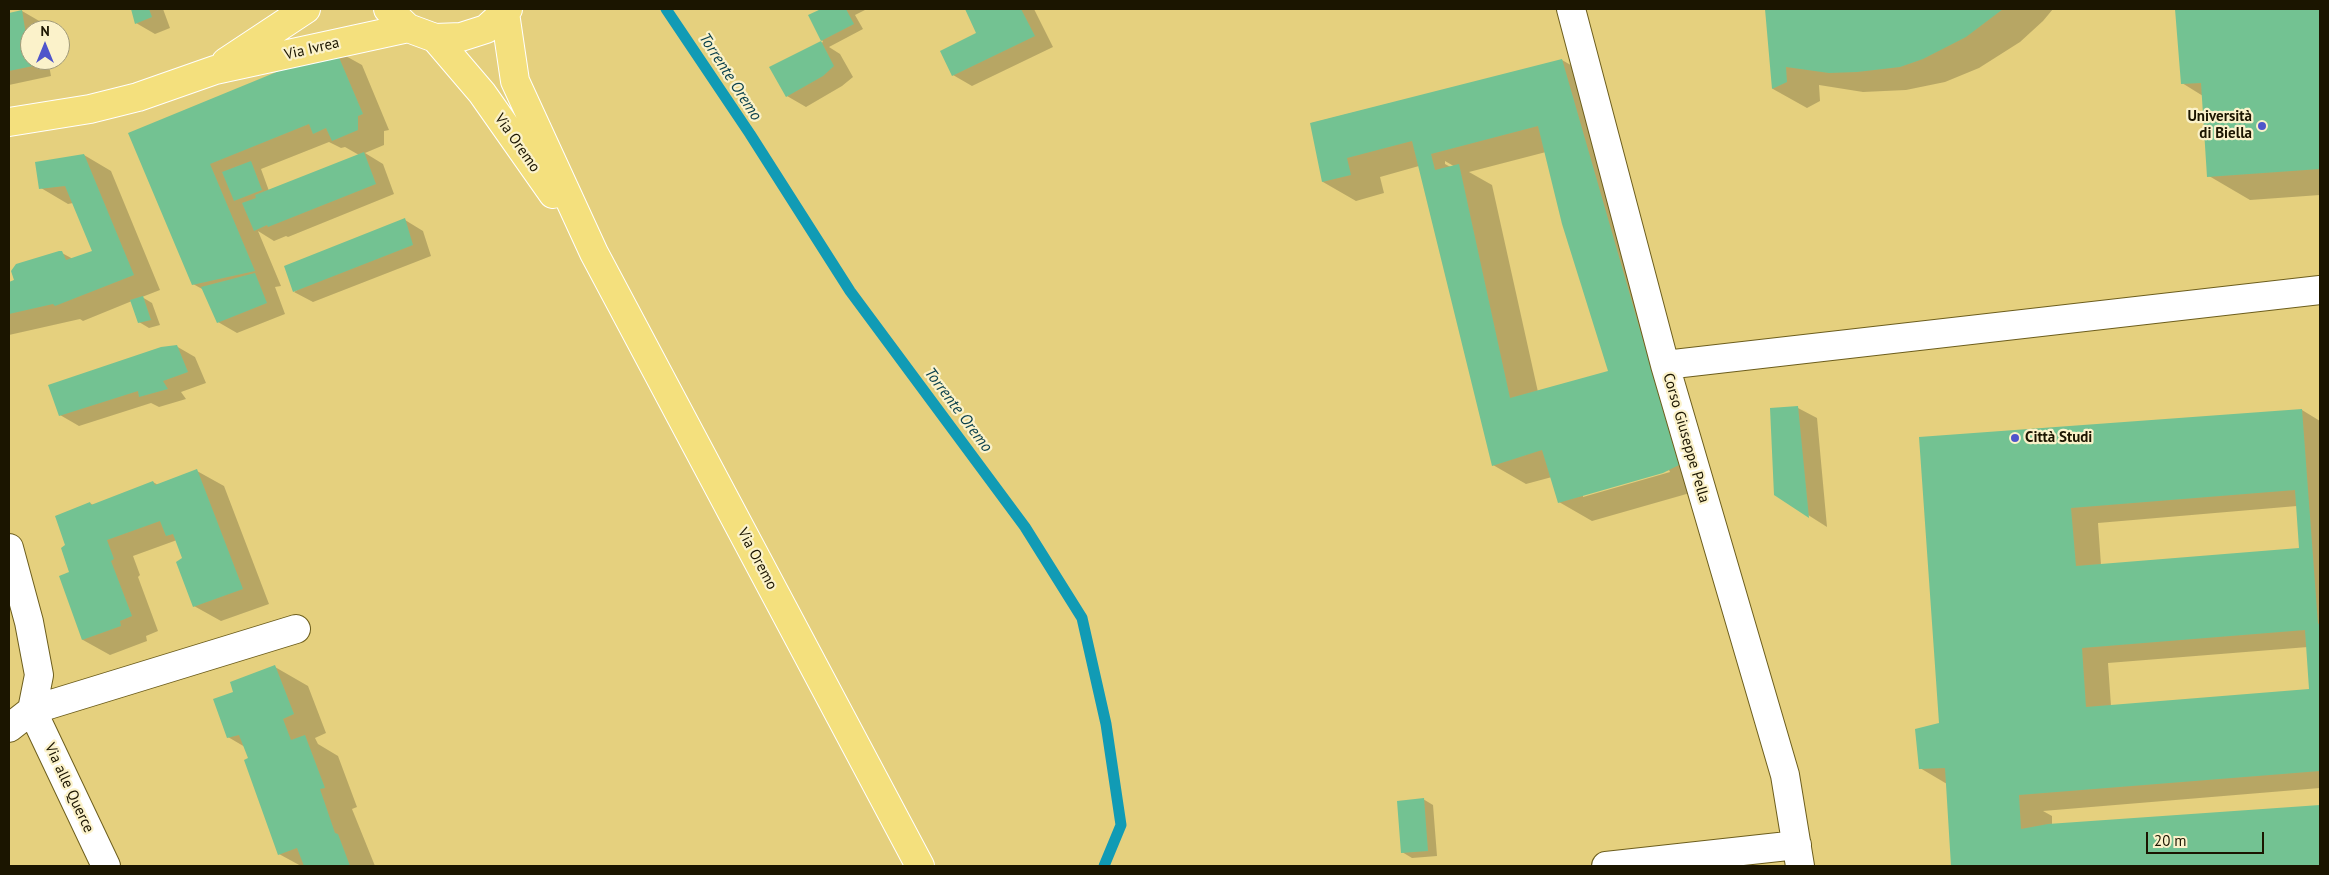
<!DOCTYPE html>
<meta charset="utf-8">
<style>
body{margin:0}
#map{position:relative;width:2329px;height:875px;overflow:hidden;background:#e5d07e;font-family:"PT Sans",sans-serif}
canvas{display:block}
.frame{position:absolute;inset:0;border:10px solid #1b1500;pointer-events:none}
.north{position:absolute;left:20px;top:20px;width:50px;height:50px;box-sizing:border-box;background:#fbf2ca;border:1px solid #a19a79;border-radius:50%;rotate:0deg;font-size:14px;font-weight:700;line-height:20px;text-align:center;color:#1b1500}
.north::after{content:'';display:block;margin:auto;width:18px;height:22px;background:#4f55cb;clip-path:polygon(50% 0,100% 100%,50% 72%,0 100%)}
.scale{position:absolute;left:2146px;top:832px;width:118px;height:22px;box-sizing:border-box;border:2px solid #1b1500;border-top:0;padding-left:6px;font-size:15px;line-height:18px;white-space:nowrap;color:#1b1500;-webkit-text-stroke:4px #fbf2ca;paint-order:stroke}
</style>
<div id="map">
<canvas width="2329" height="875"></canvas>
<div class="frame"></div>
<div class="north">N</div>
<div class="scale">20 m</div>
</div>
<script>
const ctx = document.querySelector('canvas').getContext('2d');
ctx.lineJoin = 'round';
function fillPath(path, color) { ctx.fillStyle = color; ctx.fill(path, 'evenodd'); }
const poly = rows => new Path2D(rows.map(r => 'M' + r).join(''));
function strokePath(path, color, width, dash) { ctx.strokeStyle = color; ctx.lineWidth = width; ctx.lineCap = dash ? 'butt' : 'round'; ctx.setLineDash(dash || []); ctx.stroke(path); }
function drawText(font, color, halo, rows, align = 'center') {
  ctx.font = font + ' "PT Sans",sans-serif'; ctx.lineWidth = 4.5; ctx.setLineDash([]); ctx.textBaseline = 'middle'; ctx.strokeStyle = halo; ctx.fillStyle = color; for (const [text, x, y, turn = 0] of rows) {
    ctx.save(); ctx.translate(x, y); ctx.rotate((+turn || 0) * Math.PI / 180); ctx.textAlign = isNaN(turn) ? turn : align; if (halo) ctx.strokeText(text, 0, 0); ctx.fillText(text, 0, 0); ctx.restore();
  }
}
const shadow = poly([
 [132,9,163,9,170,28,155,34,136,23],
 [820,9,867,9,855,15,863,29,829,47,840,54,853,77,842,86,806,107,787,96,771,67,823,42,810,16,822,10],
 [966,9,1034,9,1053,47,972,86,953,75,978,33],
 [1767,9,2053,9,2043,21,2020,42,1979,68,1945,82,1906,90,1863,92,1819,85,1820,101,1807,108,1773,89],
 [2176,9,2320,9,2320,195,2250,200,2209,176,2203,96,2182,83],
 [22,11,41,22,42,30,30,30,30,60,48,60,51,76,9,85,9,14],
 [335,50,362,65,389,130,384,131,384,145,365,153,383,164,394,194,288,237,286,236,274,241,258,231,281,286,275,287,285,314,237,333,218,322,204,290,193,284,130,134],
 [329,142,341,148,345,147,359,155,269,191,261,169],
 [1562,60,1595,79,1697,491,1592,521,1559,502,1552,477,1526,484,1493,465,1419,166,1380,177,1384,193,1356,201,1323,182,1312,123],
 [1546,152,1609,372,1538,392,1492,185,1469,172],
 [1445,161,1457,168,1456,170,1445,164],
 [1669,470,1670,472,1583,497,1583,494],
 [84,155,111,171,160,290,142,297,152,303,160,325,149,328,139,322,132,301,83,321,80,319,9,335,9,283,62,253,73,259,94,252,73,203,68,204,41,188],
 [405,220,423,231,431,256,313,302,294,292],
 [176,346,195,357,206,383,181,392,186,399,159,407,151,403,79,426,60,415],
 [1798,408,1817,418,1827,527,1775,494],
 [2302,410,2320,421,2320,788,2043,811,2052,816,2052,825,2320,806,2320,866,1953,866,1947,784,1920,768,1940,724,1921,439],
 [2297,506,2301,549,2101,565,2098,523],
 [2308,647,2311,690,2111,706,2108,663],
 [197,471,224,486,269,604,221,621,194,606,184,559,177,540,133,556,140,575,138,577,158,631,146,636,147,641,110,655,83,640,66,546,90,503,93,505,153,482,158,485],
 [275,667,308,686,326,733,315,738,318,744,338,756,357,807,352,809,375,866,301,866,279,854,245,747,228,737,235,693],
 [1423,799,1433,805,1437,856,1412,858,1402,852]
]);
const stream = poly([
 [666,9,750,134,850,291,1025,527,1082,618,1106,724,1121,825,1104,866]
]);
const building = poly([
 [131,9,149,9,152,17,135,24],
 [821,9,846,9,854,24,821,41,808,15],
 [965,9,1021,9,1035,36,952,76,940,51,976,33],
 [1765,9,2003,9,1966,37,1923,59,1900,67,1857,72,1829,73,1786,67,1787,82,1772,89],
 [2175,9,2320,9,2320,169,2207,177,2201,83,2181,84],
 [22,10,30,60,32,60,33,66,9,71,9,13],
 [821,41,834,66,823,76,786,97,769,67],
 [335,48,363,114,358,116,358,130,332,141,326,128,313,134,309,124,210,164,255,271,192,285,128,133],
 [1562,59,1679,465,1663,473,1558,503,1542,450,1492,466,1412,141,1347,158,1351,175,1322,182,1310,123],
 [1538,126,1562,224,1608,371,1510,398,1459,164,1435,170,1431,154],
 [364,152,376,184,268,227,267,225,254,231,242,203,256,198,255,195],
 [84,154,134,275,55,306,53,304,9,314,9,282,14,280,11,271,16,264,59,251,62,251,66,260,92,251,65,186,39,189,35,162],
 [251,161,262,190,234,201,222,172],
 [405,218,413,245,293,292,284,266],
 [255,273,267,303,217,323,201,287],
 [143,296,151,320,138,323,130,300],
 [177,345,188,372,163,381,168,389,139,397,138,391,59,416,48,385,161,347],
 [1798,406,1809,518,1774,495,1770,408],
 [2302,409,2318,624,2320,623,2320,634,2319,634,2320,771,2019,795,2021,829,2048,824,2320,805,2320,866,1951,866,1945,768,1919,769,1915,729,1939,723,1919,437],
 [2295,490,2299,548,2076,566,2071,508],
 [2305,630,2309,689,2086,707,2082,648],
 [197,469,243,589,193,607,176,562,182,558,173,534,166,536,160,521,107,540,114,559,111,561,132,616,120,621,121,626,82,640,59,576,69,572,61,548,65,545,55,516,90,502,91,505,153,481,155,485],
 [275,665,294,714,283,719,291,740,305,735,325,788,320,789,335,833,338,834,350,866,304,866,297,848,278,855,244,760,248,758,239,735,227,738,213,699,233,692,230,682],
 [1424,798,1428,851,1401,853,1397,801]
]);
const minor = poly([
 [1571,9,1665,365,1785,775,1800,866],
 [1665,365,2320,290],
 [9,548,29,622,39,675,32,710,9,728],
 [106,866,32,710,296,629],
 [1606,866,1797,845]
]);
const major = poly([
 [388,9,408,28,435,38,461,37,486,29,508,9],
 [505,13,515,81,594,253,920,866],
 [435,38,482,93,553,194],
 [226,62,306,9],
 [9,122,90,109,138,97,215,70,408,28]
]);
const markers = [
 [2262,126,5,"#4f55cb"],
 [2015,438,5,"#4f55cb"]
];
const streetNames = [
 ["Via Ivrea",312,49,-13],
 ["Via Oremo",517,143,55],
 ["Corso Giuseppe Pella",1686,438,74],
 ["Via Oremo",757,559,62],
 ["Via alle Querce",69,788,65]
];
const poiNames = [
 ["Università",2252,117],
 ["di Biella",2252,134],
 ["Città Studi",2025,438,"left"]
];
const waterNames = [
 ["Torrente Oremo",730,77,57],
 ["Torrente Oremo",958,410,53]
];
fillPath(shadow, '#0003');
strokePath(stream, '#119bb5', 11);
fillPath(building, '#73c292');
strokePath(minor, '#6d5e1d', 30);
strokePath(major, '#fff', 30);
strokePath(minor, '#fff', 28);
strokePath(major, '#f4e07d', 28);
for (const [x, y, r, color] of markers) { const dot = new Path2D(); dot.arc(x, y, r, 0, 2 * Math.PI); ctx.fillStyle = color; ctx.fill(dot); strokePath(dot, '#fbf2ca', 2); }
drawText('15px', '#1b1500', '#fbf2ca', streetNames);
drawText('bold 15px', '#1b1500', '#fbf2ca', poiNames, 'right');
drawText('italic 16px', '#093f4b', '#fbf2ca', waterNames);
</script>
